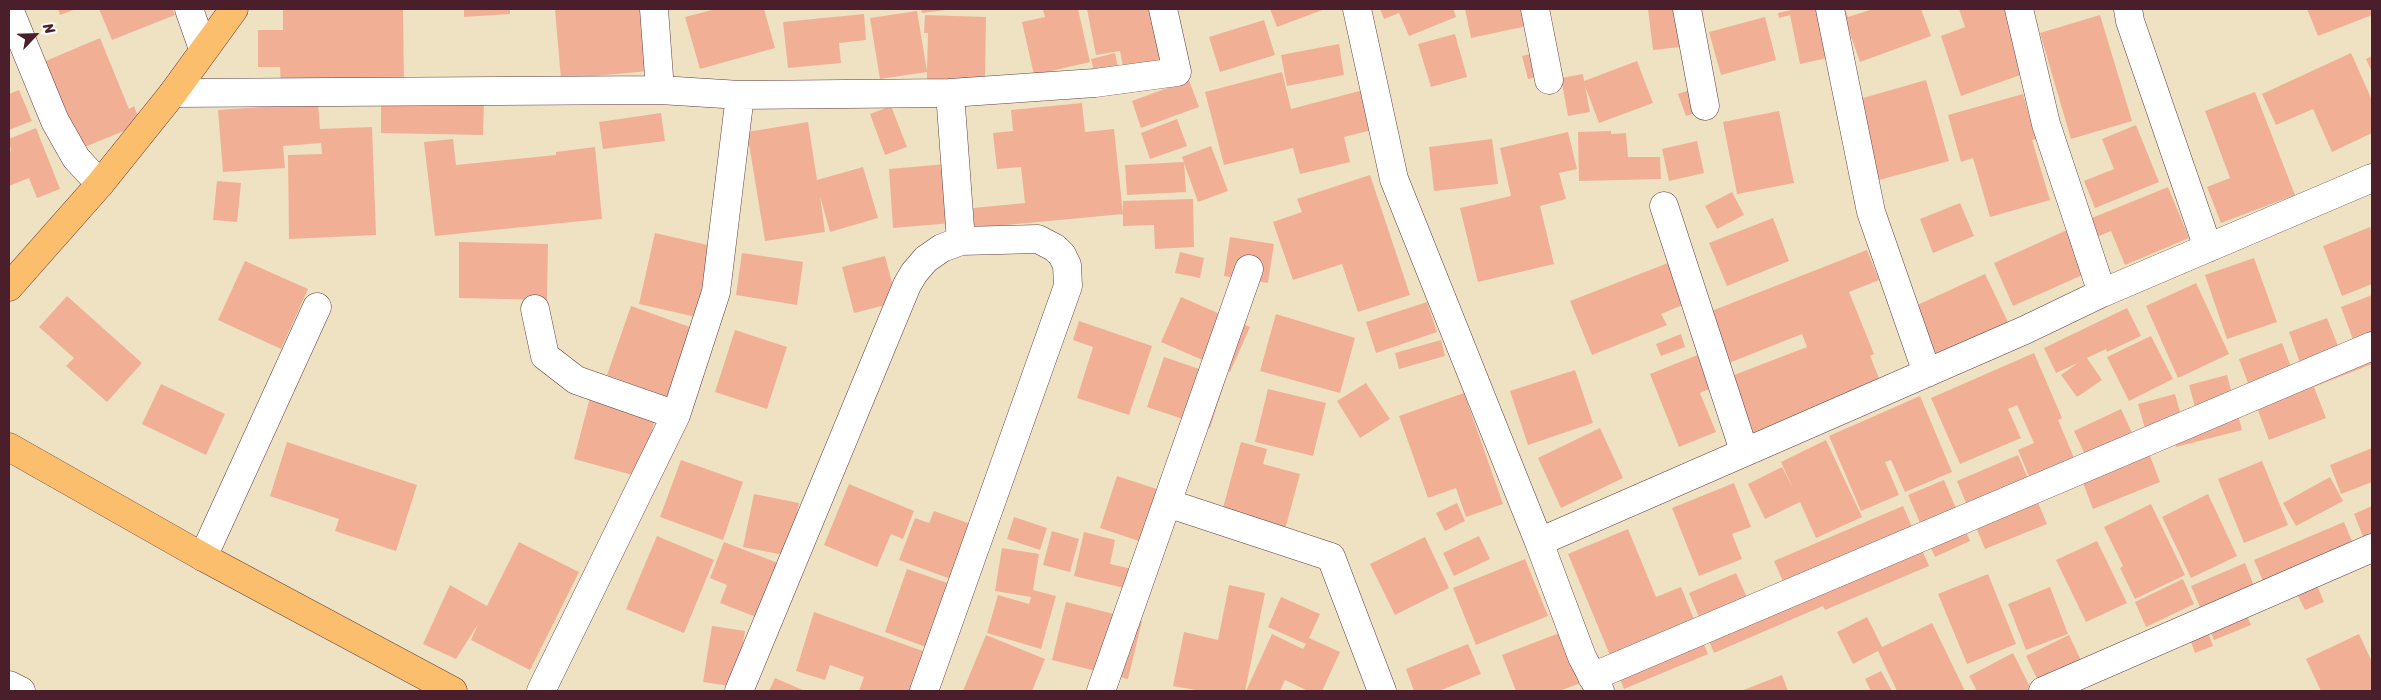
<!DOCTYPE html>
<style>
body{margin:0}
#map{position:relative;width:2381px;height:700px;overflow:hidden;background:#eee2c2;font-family:Sriracha,sans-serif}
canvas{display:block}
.frame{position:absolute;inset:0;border:10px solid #4a1f2b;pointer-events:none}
.north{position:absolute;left:10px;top:10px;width:50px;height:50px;-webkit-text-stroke:4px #fdfcf7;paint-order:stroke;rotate:66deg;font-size:14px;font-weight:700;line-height:20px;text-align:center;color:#4a1f2b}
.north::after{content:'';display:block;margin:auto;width:18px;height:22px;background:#4a1f2b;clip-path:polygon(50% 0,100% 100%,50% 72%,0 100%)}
</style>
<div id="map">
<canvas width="2381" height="700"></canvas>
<div class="frame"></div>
<div class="north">N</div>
</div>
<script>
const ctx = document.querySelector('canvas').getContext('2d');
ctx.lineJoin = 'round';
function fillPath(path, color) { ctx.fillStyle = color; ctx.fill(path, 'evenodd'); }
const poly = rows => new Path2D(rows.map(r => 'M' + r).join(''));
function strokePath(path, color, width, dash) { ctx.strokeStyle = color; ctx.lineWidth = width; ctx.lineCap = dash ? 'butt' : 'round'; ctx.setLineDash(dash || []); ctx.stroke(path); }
const building = poly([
 [58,9,76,9,60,15],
 [99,9,172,9,175,15,112,40],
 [283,9,403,9,404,87,281,87,280,67,258,67,258,30,283,30],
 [464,9,510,9,510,14,464,17],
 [641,9,649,71,561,79,555,10],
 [716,9,764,9,775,48,700,69,685,17],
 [921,9,946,9,946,10,922,13],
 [1078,9,1090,62,1034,75,1022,22,1045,17,1043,10],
 [1087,9,1159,9,1170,68,1125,76,1120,51,1096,55],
 [1270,9,1325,9,1277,27],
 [1380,9,1453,9,1456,17,1409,36,1399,13,1384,19],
 [1465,9,1524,9,1527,26,1471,38],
 [1648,9,1683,9,1688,46,1653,50],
 [1796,9,1826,9,1836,56,1800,64,1790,15,1779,18,1778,13],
 [1833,9,1845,9,1848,17,1873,9,1921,9,1931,36,1860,62,1846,22],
 [1959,9,2007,9,2029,72,1961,96,1941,36,1965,27],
 [2307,9,2372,9,2372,15,2318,36],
 [917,11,927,71,928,33,924,33,925,15,986,17,985,80,927,79,927,72,880,79,870,18],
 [864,14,866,40,839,43,841,63,788,68,783,22],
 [2100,15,2132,121,2071,139,2040,33],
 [1765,17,1776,60,1721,75,1709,32],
 [1264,20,1275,55,1220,72,1209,37],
 [1455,34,1467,77,1431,87,1418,44],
 [100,38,129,109,134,106,141,124,77,150,41,63],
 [1339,44,1344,75,1287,86,1281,55],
 [1541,51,1547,74,1528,79,1522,56],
 [1115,53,1120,76,1097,81,1091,59],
 [2351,53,2372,100,2372,133,2332,152,2313,109,2276,125,2262,94],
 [2372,56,2372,72,2366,59],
 [1637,61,1653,103,1599,123,1585,86,1590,112,1568,116,1561,78,1583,74,1584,81],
 [1282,72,1291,109,1367,89,1376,129,1344,137,1350,162,1300,174,1293,148,1224,165,1205,92],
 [1189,80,1199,107,1141,128,1132,101],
 [1926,80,1949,161,1879,180,1856,100],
 [1702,86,1710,108,1686,116,1678,94],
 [19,90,32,121,9,130,9,94],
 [2255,92,2295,195,2221,223,2207,187,2230,178,2205,111],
 [2023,94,2036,139,2032,140,2050,200,1990,217,1973,158,1961,162,1948,115],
 [381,101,484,102,483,135,381,133],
 [318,103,320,129,372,127,376,235,289,239,288,155,322,154,321,143,283,146,285,168,223,172,218,110],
 [1082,103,1085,132,1114,129,1123,214,974,228,973,208,1025,203,1021,167,997,169,993,133,1013,131,1011,110],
 [891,106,907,147,885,155,870,114],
 [1779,111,1794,183,1737,194,1723,122],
 [661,113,665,141,603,149,599,122],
 [1177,119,1187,146,1150,159,1141,133],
 [808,122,817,180,863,167,878,218,830,232,820,196,825,232,765,241,747,132],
 [2136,125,2159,182,2095,208,2084,181,2114,169,2102,139],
 [36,128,60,189,37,198,29,178,9,186,9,152,11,151,9,139],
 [1611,131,1611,134,1626,133,1628,157,1660,157,1661,179,1579,181,1578,132],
 [1568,132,1577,169,1559,173,1566,199,1540,206,1554,264,1478,282,1460,208,1511,196,1500,148],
 [453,139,456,165,556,155,556,152,595,147,602,219,435,236,424,142],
 [1492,139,1498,184,1434,191,1429,147],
 [1697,141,1704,173,1669,181,1662,149],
 [1211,146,1228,191,1198,202,1184,163,1186,192,1127,195,1125,165,1184,162,1182,157],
 [947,164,952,223,893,228,889,169],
 [1370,175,1410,295,1358,312,1342,264,1293,280,1273,222,1302,212,1297,199],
 [217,181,241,183,237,222,213,220],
 [2168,187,2189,238,2125,265,2111,231,2094,238,2087,220],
 [1732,192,1744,215,1717,229,1705,206],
 [1193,199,1194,247,1155,249,1154,225,1123,226,1123,201],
 [1960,203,1974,236,1933,253,1920,219],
 [1773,218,1789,261,1727,286,1709,243],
 [2370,227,2372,233,2372,284,2342,296,2323,246],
 [2067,230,2087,273,2013,306,1994,263],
 [655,233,712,246,696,317,639,304],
 [1230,237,1274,244,1268,283,1224,276],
 [459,242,548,244,547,300,459,298],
 [1867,250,1879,280,1849,292,1874,354,1870,356,1881,383,1751,434,1729,377,1807,347,1802,334,1729,363,1709,312],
 [1180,252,1204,258,1200,278,1175,273],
 [742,253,803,262,797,305,736,295],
 [885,256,897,302,854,313,842,267],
 [2254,258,2277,322,2227,339,2205,275],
 [245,261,308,289,281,349,218,320],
 [1668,263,1685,304,1661,314,1667,325,1592,355,1570,301],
 [1985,274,2008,322,1937,356,1913,307],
 [2196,283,2229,354,2178,378,2146,306],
 [2372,295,2372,364,2314,387,2326,418,2269,440,2239,359,2282,343,2294,375,2303,371,2289,332,2327,318,2340,351,2355,345,2341,307],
 [67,296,142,363,107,402,66,366,74,358,39,327],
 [1181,297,1250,327,1230,372,1161,342],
 [1427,302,1437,332,1376,353,1366,322],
 [631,306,701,331,677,400,607,375],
 [2127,308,2141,336,2107,352,2106,349,2087,358,2102,380,2077,397,2061,375,2078,363,2056,373,2044,348],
 [1276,314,1355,338,1340,393,1260,371],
 [1079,321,1152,346,1129,415,1077,398,1093,347,1073,340],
 [735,330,787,347,767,409,715,392],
 [1681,334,1685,347,1661,356,1656,344],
 [2151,336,2173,379,2129,401,2107,357],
 [1441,340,1445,356,1399,369,1395,353],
 [2034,353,2062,418,2058,420,2074,458,2039,500,2018,450,2034,443,2017,405,2008,409,2021,438,1960,464,1931,398],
 [1700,354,1714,387,1700,393,1716,432,1679,447,1650,374],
 [1164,357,1226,378,1210,428,1147,407],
 [1575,370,1593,423,1528,445,1510,391],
 [2227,375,2242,430,2176,447,2174,437,2149,443,2138,404,2175,394,2185,430,2200,425,2189,385],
 [1366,383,1390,419,1360,438,1337,401],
 [161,384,225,414,206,455,142,424],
 [1268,389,1326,403,1313,456,1255,442],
 [1464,393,1503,504,1466,517,1456,488,1428,498,1399,416],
 [1920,396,1952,472,1905,492,1891,460,1885,462,1899,495,1861,511,1829,436],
 [590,397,656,415,640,477,574,459],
 [2121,409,2133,435,2091,467,2074,431],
 [1600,428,1623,478,1561,508,1538,458],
 [1826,440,1862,517,1816,538,1800,502,1765,519,1748,484,1782,467,1793,488,1781,462],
 [287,442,417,485,396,551,335,531,339,519,270,496],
 [1241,442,1267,449,1263,464,1300,474,1283,537,1220,519],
 [2147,448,2160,482,2093,509,2080,475],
 [2372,448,2372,482,2341,494,2330,465],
 [2018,455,2047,524,1985,549,1957,481],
 [681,460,743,482,723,540,660,517],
 [2262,461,2288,525,2244,543,2218,479],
 [1117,476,1178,496,1160,548,1100,528],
 [2330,477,2343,501,2296,526,2283,503],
 [1944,480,1970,541,1935,557,1908,495],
 [1734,483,1751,527,1732,534,1742,559,1699,576,1672,508],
 [849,484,914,511,903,539,891,534,877,567,824,545],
 [754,494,799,503,789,556,743,547],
 [2208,494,2237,556,2191,578,2162,517],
 [1457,503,1465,521,1445,531,1436,513],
 [2151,504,2185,575,2135,599,2120,568,2123,566,2104,527],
 [1903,506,1929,566,1825,610,1823,606,1714,653,1689,593,1736,573,1754,613,1790,597,1774,561],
 [2372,506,2372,559,2354,514],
 [934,511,979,527,959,582,899,560,915,518,929,523],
 [1014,517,1047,528,1040,550,1007,539],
 [2344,522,2359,558,2313,576,2324,602,2305,610,2294,588,2270,597,2254,560],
 [1628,529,1656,597,1681,587,1708,654,1624,689,1568,554],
 [1052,531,1079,539,1070,572,1043,565],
 [1084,532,1115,540,1110,564,1141,571,1137,591,1074,576],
 [657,536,714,560,684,633,626,609],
 [1479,536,1490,559,1454,576,1443,553],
 [1425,537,1449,588,1395,615,1370,564],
 [2097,541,2127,603,2086,622,2056,560],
 [519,542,579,572,530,670,471,640,478,624,456,659,423,644,450,585,487,606],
 [724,542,783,565,761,619,720,603,727,585,710,578],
 [1002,548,1039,554,1033,590,1056,596,1041,649,987,633,998,595,1029,604,1031,597,995,591],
 [1525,559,1548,616,1476,645,1453,588],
 [2245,563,2260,601,2243,607,2251,625,2214,640,2191,586],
 [907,569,959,587,937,651,885,632],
 [1988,574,2016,644,1967,664,1938,594],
 [2183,579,2194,604,2146,627,2135,602],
 [1229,585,1265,593,1245,691,1201,691,1173,686,1184,632,1218,640],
 [2050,587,2068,634,2026,650,2008,604],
 [1281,597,1320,614,1309,638,1340,652,1322,691,1308,691,1285,680,1280,691,1246,691,1272,634,1303,649,1306,644,1268,627],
 [1066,602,1142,621,1128,679,1052,660],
 [814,612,931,654,918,691,859,691,864,677,830,665,825,680,796,671],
 [2202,616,2213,646,2195,653,2184,622],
 [1867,617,1882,647,1932,623,1965,691,1897,691,1878,651,1853,664,1837,632],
 [712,626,745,631,736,687,703,682],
 [1562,632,1581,683,1559,691,1516,691,1502,655],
 [2359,634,2372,662,2372,691,2321,691,2306,659],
 [986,635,1045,659,1032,691,963,691],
 [2069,635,2086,671,2043,691,2026,656],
 [1468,644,1481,674,1439,691,1414,691,1406,669],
 [2013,653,2032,691,1977,691,1969,676],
 [1881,671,1892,691,1871,691,1865,679],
 [1782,675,1788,691,1741,691],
 [775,678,805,691,769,691]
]);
const minor = poly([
 [9,9,55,121,76,158,100,184],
 [189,9,203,49],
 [654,9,660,90],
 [1357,9,1394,179,1539,542,1582,657,1600,691],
 [1535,9,1549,80],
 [1687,9,1705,106],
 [1830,9,1871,212,1927,373],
 [2019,9,2046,124,2102,293],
 [2128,9,2130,21,2208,248],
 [173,93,660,90,740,95,950,93,1095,83,1177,72,1163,9],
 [950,93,961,241],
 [1664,206,1744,451],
 [535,309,545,356,576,380,676,415],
 [1167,503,1331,557,1382,691],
 [1539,542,2025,330,2102,293,2372,178],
 [203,557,317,307],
 [1592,677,2372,346],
 [9,685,21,691],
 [541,691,676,415,716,292,740,95],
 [739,691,907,285,914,273,926,259,942,248,961,241,1038,239,1055,248,1062,255,1067,265,1068,286,924,691],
 [1101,691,1249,269],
 [2043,691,2372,548]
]);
const major = poly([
 [9,287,100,184,173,93,234,9],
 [9,447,203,557,453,691]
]);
fillPath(building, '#f1b096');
strokePath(minor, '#633c42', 29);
strokePath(major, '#633c42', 29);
strokePath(minor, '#fff', 28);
strokePath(major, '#fabe6d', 28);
</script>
